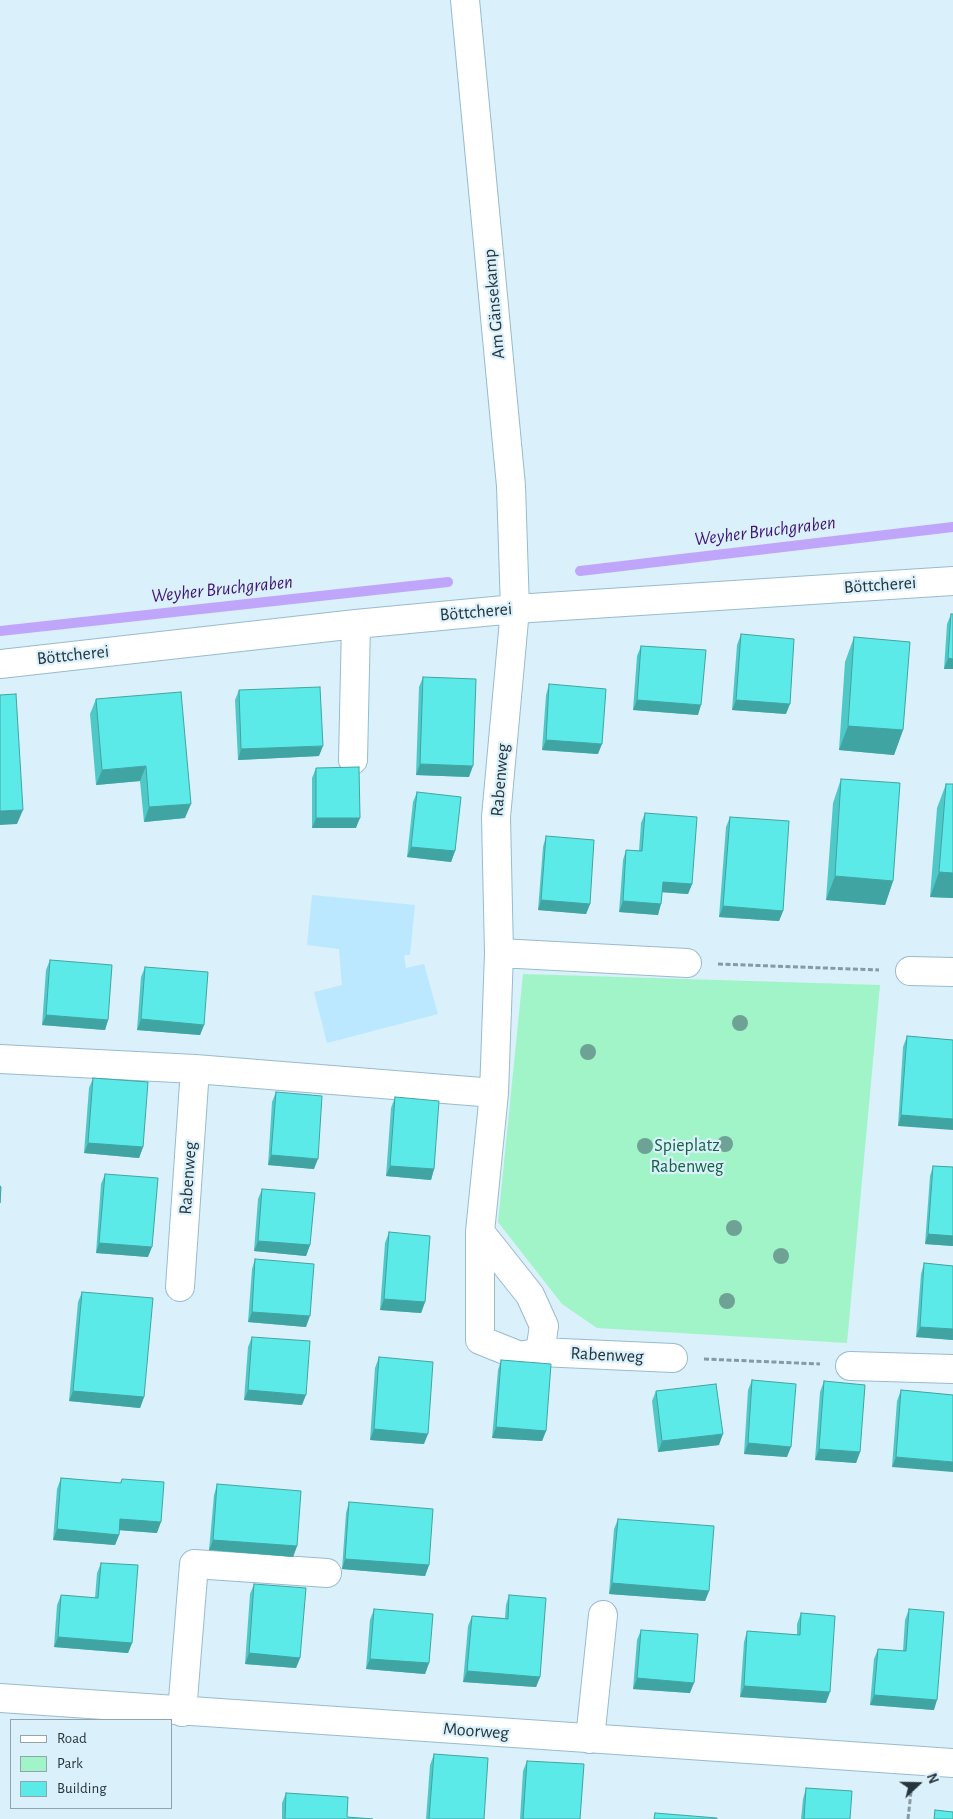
<!DOCTYPE html>
<meta charset="utf-8">
<style>
body{margin:0}
#map{position:relative;width:953px;height:1819px;overflow:hidden;background:#daf0fa;font-family:"Alegreya Sans",sans-serif}
canvas{display:block}
.legend{position:absolute;left:10px;top:1719px;width:162px;height:90px;box-sizing:border-box;background:#daf0fa;border:1px solid #92a5ae;margin:0;padding:6px 9px;list-style:none;font-size:15px;color:#26353c}
.legend li{display:flex;align-items:center;gap:10px;height:25px}
.legend b{width:25px;border:1px solid #92a5ae}
.north{position:absolute;left:893px;top:1759px;width:50px;height:50px;-webkit-text-stroke:4px #daf0fa;paint-order:stroke;rotate:69deg;font-size:14px;font-weight:700;line-height:20px;text-align:center;color:#26353c}
.north::after{content:'';display:block;margin:auto;width:18px;height:22px;background:#26353c;clip-path:polygon(50% 0,100% 100%,50% 72%,0 100%)}
</style>
<div id="map">
<canvas width="953" height="1819"></canvas>
<ul class="legend">
<li><b style="height:6px;background:#fff"></b>Road</li>
<li><b style="height:14px;background:#a0f4c7"></b>Park</li>
<li><b style="height:14px;background:#5ceae9"></b>Building</li>
</ul>
<div class="north">N</div>
</div>
<script>
const ctx = document.querySelector('canvas').getContext('2d');
ctx.lineJoin = 'round';
function fillPath(path, color) { ctx.fillStyle = color; ctx.fill(path, 'evenodd'); }
const poly = rows => new Path2D(rows.map(r => 'M' + r).join(''));
function strokePath(path, color, width, dash) { ctx.strokeStyle = color; ctx.lineWidth = width; ctx.lineCap = dash ? 'butt' : 'round'; ctx.setLineDash(dash || []); ctx.stroke(path); }
function drawText(font, color, halo, rows, align = 'center') {
  ctx.font = font + ' "Alegreya Sans",sans-serif'; ctx.lineWidth = 4.5; ctx.setLineDash([]); ctx.textBaseline = 'middle'; ctx.strokeStyle = halo; ctx.fillStyle = color; for (const [text, x, y, turn = 0] of rows) {
    ctx.save(); ctx.translate(x, y); ctx.rotate((+turn || 0) * Math.PI / 180); ctx.textAlign = isNaN(turn) ? turn : align; if (halo) ctx.strokeText(text, 0, 0); ctx.fillText(text, 0, 0); ctx.restore();
  }
}
const built = poly([
 [312,895,415,905,410,955,404,955,406,968,424,964,438,1014,327,1043,314,992,342,985,339,949,307,945]
]);
const green = poly([
 [523,974,880,985,847,1343,597,1328,562,1304,498,1222]
]);
const stream = poly([
 [580,571,953,527],
 [0,631,448,582]
]);
const path = poly([
 [718,964,879,970],
 [704,1359,820,1364],
 [908,1819,911,1792]
]);
const minor = poly([
 [465,0,511,486,515,609,496,817,499,953,494,1093,480,1232,480,1340,520,1356,540,1352,544,1326,530,1295,480,1232],
 [0,664,356,624,515,609,953,581],
 [353,760,356,624],
 [499,953,687,963],
 [910,971,953,972],
 [0,1059,195,1069,494,1093],
 [180,1287,195,1069],
 [540,1352,673,1358],
 [850,1366,953,1369],
 [0,1698,953,1763],
 [182,1712,194,1564,327,1573],
 [590,1739,603,1615]
]);
const trees = [
 [740,1023],
 [588,1052],
 [725,1144],
 [645,1146],
 [734,1228],
 [781,1256],
 [727,1301]
];
const wall = poly([
 [951,614,953,669,944,669,947,624],
 [741,634,786,714,732,710,737,645],
 [854,637,903,730,894,755,839,750,845,662],
 [641,646,698,715,633,710,637,656],
 [423,677,469,777,416,775,419,687],
 [549,684,598,754,542,750,546,695],
 [239,690,319,756,238,760,235,700],
 [96,699,185,818,144,822,140,781,96,785,90,714],
 [316,768,356,828,312,828,312,778],
 [841,779,893,881,885,905,826,900,833,803],
 [946,784,953,898,930,897,937,808],
 [417,792,455,851,451,862,407,857,413,802],
 [645,813,692,884,688,894,662,892,658,915,619,912,623,860,626,850,639,851,641,823],
 [730,817,783,911,779,921,719,917,726,827],
 [546,836,590,904,586,914,538,910,543,847],
 [50,960,108,1020,105,1030,42,1025,46,970],
 [145,967,204,1025,200,1035,137,1030,141,977],
 [907,1036,953,1040,898,1126,903,1047],
 [93,1078,143,1147,139,1158,84,1153,89,1088],
 [276,1092,314,1169,268,1165,272,1102],
 [395,1097,434,1169,431,1180,386,1176,391,1108],
 [933,1166,953,1167,953,1246,925,1244,930,1176],
 [105,1174,148,1257,96,1253,101,1184],
 [262,1189,310,1245,306,1256,254,1251,258,1199],
 [389,1232,425,1302,421,1313,380,1310,385,1243],
 [255,1259,306,1327,248,1322,252,1269],
 [924,1263,953,1266,953,1340,916,1337,921,1274],
 [82,1292,144,1397,140,1408,69,1401,78,1302],
 [252,1337,302,1405,244,1400,248,1347],
 [379,1357,424,1444,370,1440,375,1368],
 [501,1360,546,1431,542,1441,492,1438,498,1370],
 [752,1380,787,1457,744,1454,748,1390],
 [824,1381,860,1452,856,1463,815,1460,820,1392],
 [901,1390,953,1395,892,1467,897,1401],
 [656,1391,719,1445,658,1452,652,1401],
 [61,1478,120,1483,122,1479,157,1533,119,1530,119,1535,115,1545,53,1540,57,1489],
 [217,1484,297,1546,293,1557,209,1550,214,1495],
 [349,1502,429,1565,425,1576,342,1569,346,1513],
 [618,1519,709,1591,705,1601,609,1594,614,1529],
 [101,1563,132,1643,128,1653,54,1647,57,1605,61,1595,95,1598,97,1573],
 [254,1584,300,1658,296,1668,245,1664,250,1594],
 [509,1595,540,1677,536,1687,463,1682,468,1626,472,1616,505,1618,506,1605],
 [374,1609,429,1663,425,1674,366,1669,370,1620],
 [909,1609,934,1710,870,1705,874,1659,878,1649,903,1651,905,1620],
 [801,1613,826,1703,740,1697,744,1642,747,1631,797,1635,797,1624],
 [641,1630,690,1693,633,1689,637,1640],
 [434,1754,484,1819,426,1819,430,1765],
 [527,1761,580,1819,520,1819,523,1771],
 [806,1788,850,1819,801,1819,803,1799],
 [286,1793,347,1817,373,1819,282,1819,282,1803]
]);
const shadedWall = poly([
 [948,658,953,659,953,669,944,669],
 [637,700,701,705,698,715,633,710],
 [736,700,790,704,786,714,732,710],
 [848,726,903,730,894,755,839,750],
 [546,740,602,744,598,754,542,750],
 [323,746,319,756,238,760,241,749],
 [420,764,473,766,469,777,416,775],
 [146,766,140,781,96,785,102,770],
 [191,804,185,818,144,822,149,807],
 [23,810,17,824,0,825,0,811],
 [316,818,360,818,356,828,312,828],
 [411,847,455,851,451,862,407,857],
 [939,872,953,873,953,898,930,897],
 [835,876,893,881,885,905,826,900],
 [663,882,692,884,688,894,659,892],
 [541,900,590,904,586,914,538,910],
 [623,901,661,904,658,915,619,912],
 [723,906,783,911,779,921,719,917],
 [46,1015,108,1020,105,1030,42,1025],
 [141,1019,204,1025,200,1035,137,1030],
 [901,1115,953,1119,953,1130,898,1126],
 [88,1143,143,1147,139,1158,84,1153],
 [271,1155,318,1159,314,1169,268,1165],
 [390,1166,434,1169,431,1180,386,1176],
 [928,1234,953,1236,953,1246,925,1244],
 [258,1241,310,1245,306,1256,254,1251],
 [99,1243,152,1247,148,1257,96,1253],
 [384,1299,425,1302,421,1313,380,1310],
 [252,1312,310,1316,306,1327,248,1322],
 [920,1327,953,1329,953,1340,916,1337],
 [248,1390,306,1395,302,1405,244,1400],
 [73,1391,144,1397,140,1408,69,1401],
 [496,1427,546,1431,542,1441,492,1438],
 [374,1429,428,1434,424,1444,370,1440],
 [723,1434,719,1445,658,1452,662,1441],
 [748,1443,791,1447,787,1457,744,1454],
 [819,1449,860,1452,856,1463,815,1460],
 [896,1457,953,1462,953,1472,892,1467],
 [120,1519,161,1522,157,1533,117,1530],
 [57,1529,119,1535,115,1545,53,1540],
 [213,1540,297,1546,293,1557,209,1550],
 [345,1559,429,1565,425,1576,342,1569],
 [612,1583,709,1591,705,1601,609,1594],
 [58,1637,132,1643,128,1653,54,1647],
 [249,1653,300,1658,296,1668,245,1664],
 [370,1659,429,1663,425,1674,366,1669],
 [467,1671,540,1677,536,1687,463,1682],
 [637,1678,694,1683,690,1693,633,1689],
 [744,1686,830,1692,826,1703,740,1697],
 [874,1695,937,1700,934,1710,870,1705]
]);
const building = poly([
 [951,614,953,614,953,659,948,658,951,614],
 [741,634,794,639,790,704,736,700,741,634],
 [854,637,910,642,903,730,848,726,854,637],
 [641,646,706,650,701,705,637,700,641,646],
 [423,677,476,679,473,766,420,764,423,677],
 [549,684,606,689,602,744,546,740,549,684],
 [320,687,323,746,241,749,239,690,320,687],
 [181,692,191,804,149,807,146,766,102,770,96,699,181,692],
 [16,694,23,810,0,811,0,695,16,694],
 [359,767,360,818,316,818,316,768,359,767],
 [841,779,900,783,893,881,835,876,841,779],
 [946,784,953,784,953,873,939,872,946,784],
 [417,792,461,797,455,851,411,847,417,792],
 [645,813,697,817,692,884,663,882,661,904,623,901,626,850,642,851,645,813],
 [730,817,789,821,783,911,723,906,730,817],
 [546,836,594,840,590,904,541,900,546,836],
 [50,960,112,965,108,1020,46,1015,50,960],
 [145,967,208,972,204,1025,141,1019,145,967],
 [907,1036,953,1040,953,1119,901,1115,907,1036],
 [93,1078,148,1082,143,1147,88,1143,93,1078],
 [276,1092,322,1096,318,1159,271,1155,276,1092],
 [395,1097,439,1101,434,1169,390,1166,395,1097],
 [933,1166,953,1167,953,1236,928,1234,933,1166],
 [105,1174,158,1178,152,1247,99,1243,105,1174],
 [0,1186,1,1187,0,1203,0,1186],
 [262,1189,315,1193,310,1245,258,1241,262,1189],
 [389,1232,430,1236,425,1302,384,1299,389,1232],
 [255,1259,314,1264,310,1316,252,1312,255,1259],
 [924,1263,953,1266,953,1329,920,1327,924,1263],
 [82,1292,153,1298,144,1397,73,1391,82,1292],
 [252,1337,310,1341,306,1395,248,1390,252,1337],
 [379,1357,433,1362,428,1434,374,1429,379,1357],
 [501,1360,551,1364,546,1431,496,1427,501,1360],
 [752,1380,796,1384,791,1447,748,1443,752,1380],
 [824,1381,865,1385,860,1452,819,1449,824,1381],
 [716,1384,723,1434,662,1441,656,1391,716,1384],
 [901,1390,953,1395,953,1462,896,1457,901,1390],
 [61,1478,121,1483,122,1479,164,1482,161,1522,120,1519,119,1535,57,1529,61,1478],
 [217,1484,301,1491,297,1546,213,1540,217,1484],
 [349,1502,433,1509,429,1565,345,1559,349,1502],
 [618,1519,714,1526,709,1591,612,1583,618,1519],
 [101,1563,138,1565,132,1643,58,1637,61,1595,98,1598,101,1563],
 [254,1584,306,1588,300,1658,249,1653,254,1584],
 [509,1595,546,1598,540,1677,467,1671,472,1616,508,1619,509,1595],
 [374,1609,433,1614,429,1663,370,1659,374,1609],
 [909,1609,944,1612,937,1700,874,1695,878,1649,906,1651,909,1609],
 [801,1613,835,1616,830,1692,744,1686,747,1631,800,1635,801,1613],
 [641,1630,698,1634,694,1683,637,1678,641,1630],
 [434,1754,488,1758,484,1819,429,1819,434,1754],
 [527,1761,584,1764,580,1819,523,1819,527,1761],
 [806,1788,852,1791,850,1819,804,1819,806,1788],
 [286,1793,348,1797,347,1817,373,1819,285,1819,286,1793],
 [935,1810,953,1812,953,1819,934,1819,935,1810],
 [655,1813,717,1818,717,1819,654,1819,655,1813]
]);
const streetNames = [
 ["Am Gänsekamp",494,304,-95],
 ["Böttcherei",880,585,-4],
 ["Böttcherei",476,612,-5],
 ["Böttcherei",73,655,-6],
 ["Rabenweg",500,780,-85],
 ["Rabenweg",188,1178,-86],
 ["Rabenweg",607,1355,3],
 ["Moorweg",476,1731,4]
];
const parkNames = [
 ["Spieplatz",687,1146],
 ["Rabenweg",687,1167]
];
const waterNames = [
 ["Weyher Bruchgraben",765,531,-7],
 ["Weyher Bruchgraben",222,589,-6]
];
fillPath(built, '#bbe8fe');
fillPath(green, '#a0f4c7');
strokePath(stream, '#c0a6fb', 10);
strokePath(minor, '#98bbcd', 30);
strokePath(path, '#879aa3', 3, [5, 2.5]);
strokePath(minor, '#fff', 28);
ctx.fillStyle = '#6ea295';
for (const [x, y] of trees) { ctx.beginPath(); ctx.arc(x, y, 8, 0, 2 * Math.PI); ctx.fill(); }
fillPath(wall, '#4fc9c8');
fillPath(shadedWall, '#40a4a3');
fillPath(building, '#5ceae9');
strokePath(building, '#40a4a3', 1);
drawText('18px', '#26353c', '#daf0fa', streetNames);
drawText('18px', '#166342', '#daf0fa', parkNames);
drawText('italic 19px', '#401475', '#daf0fa', waterNames);
</script>
